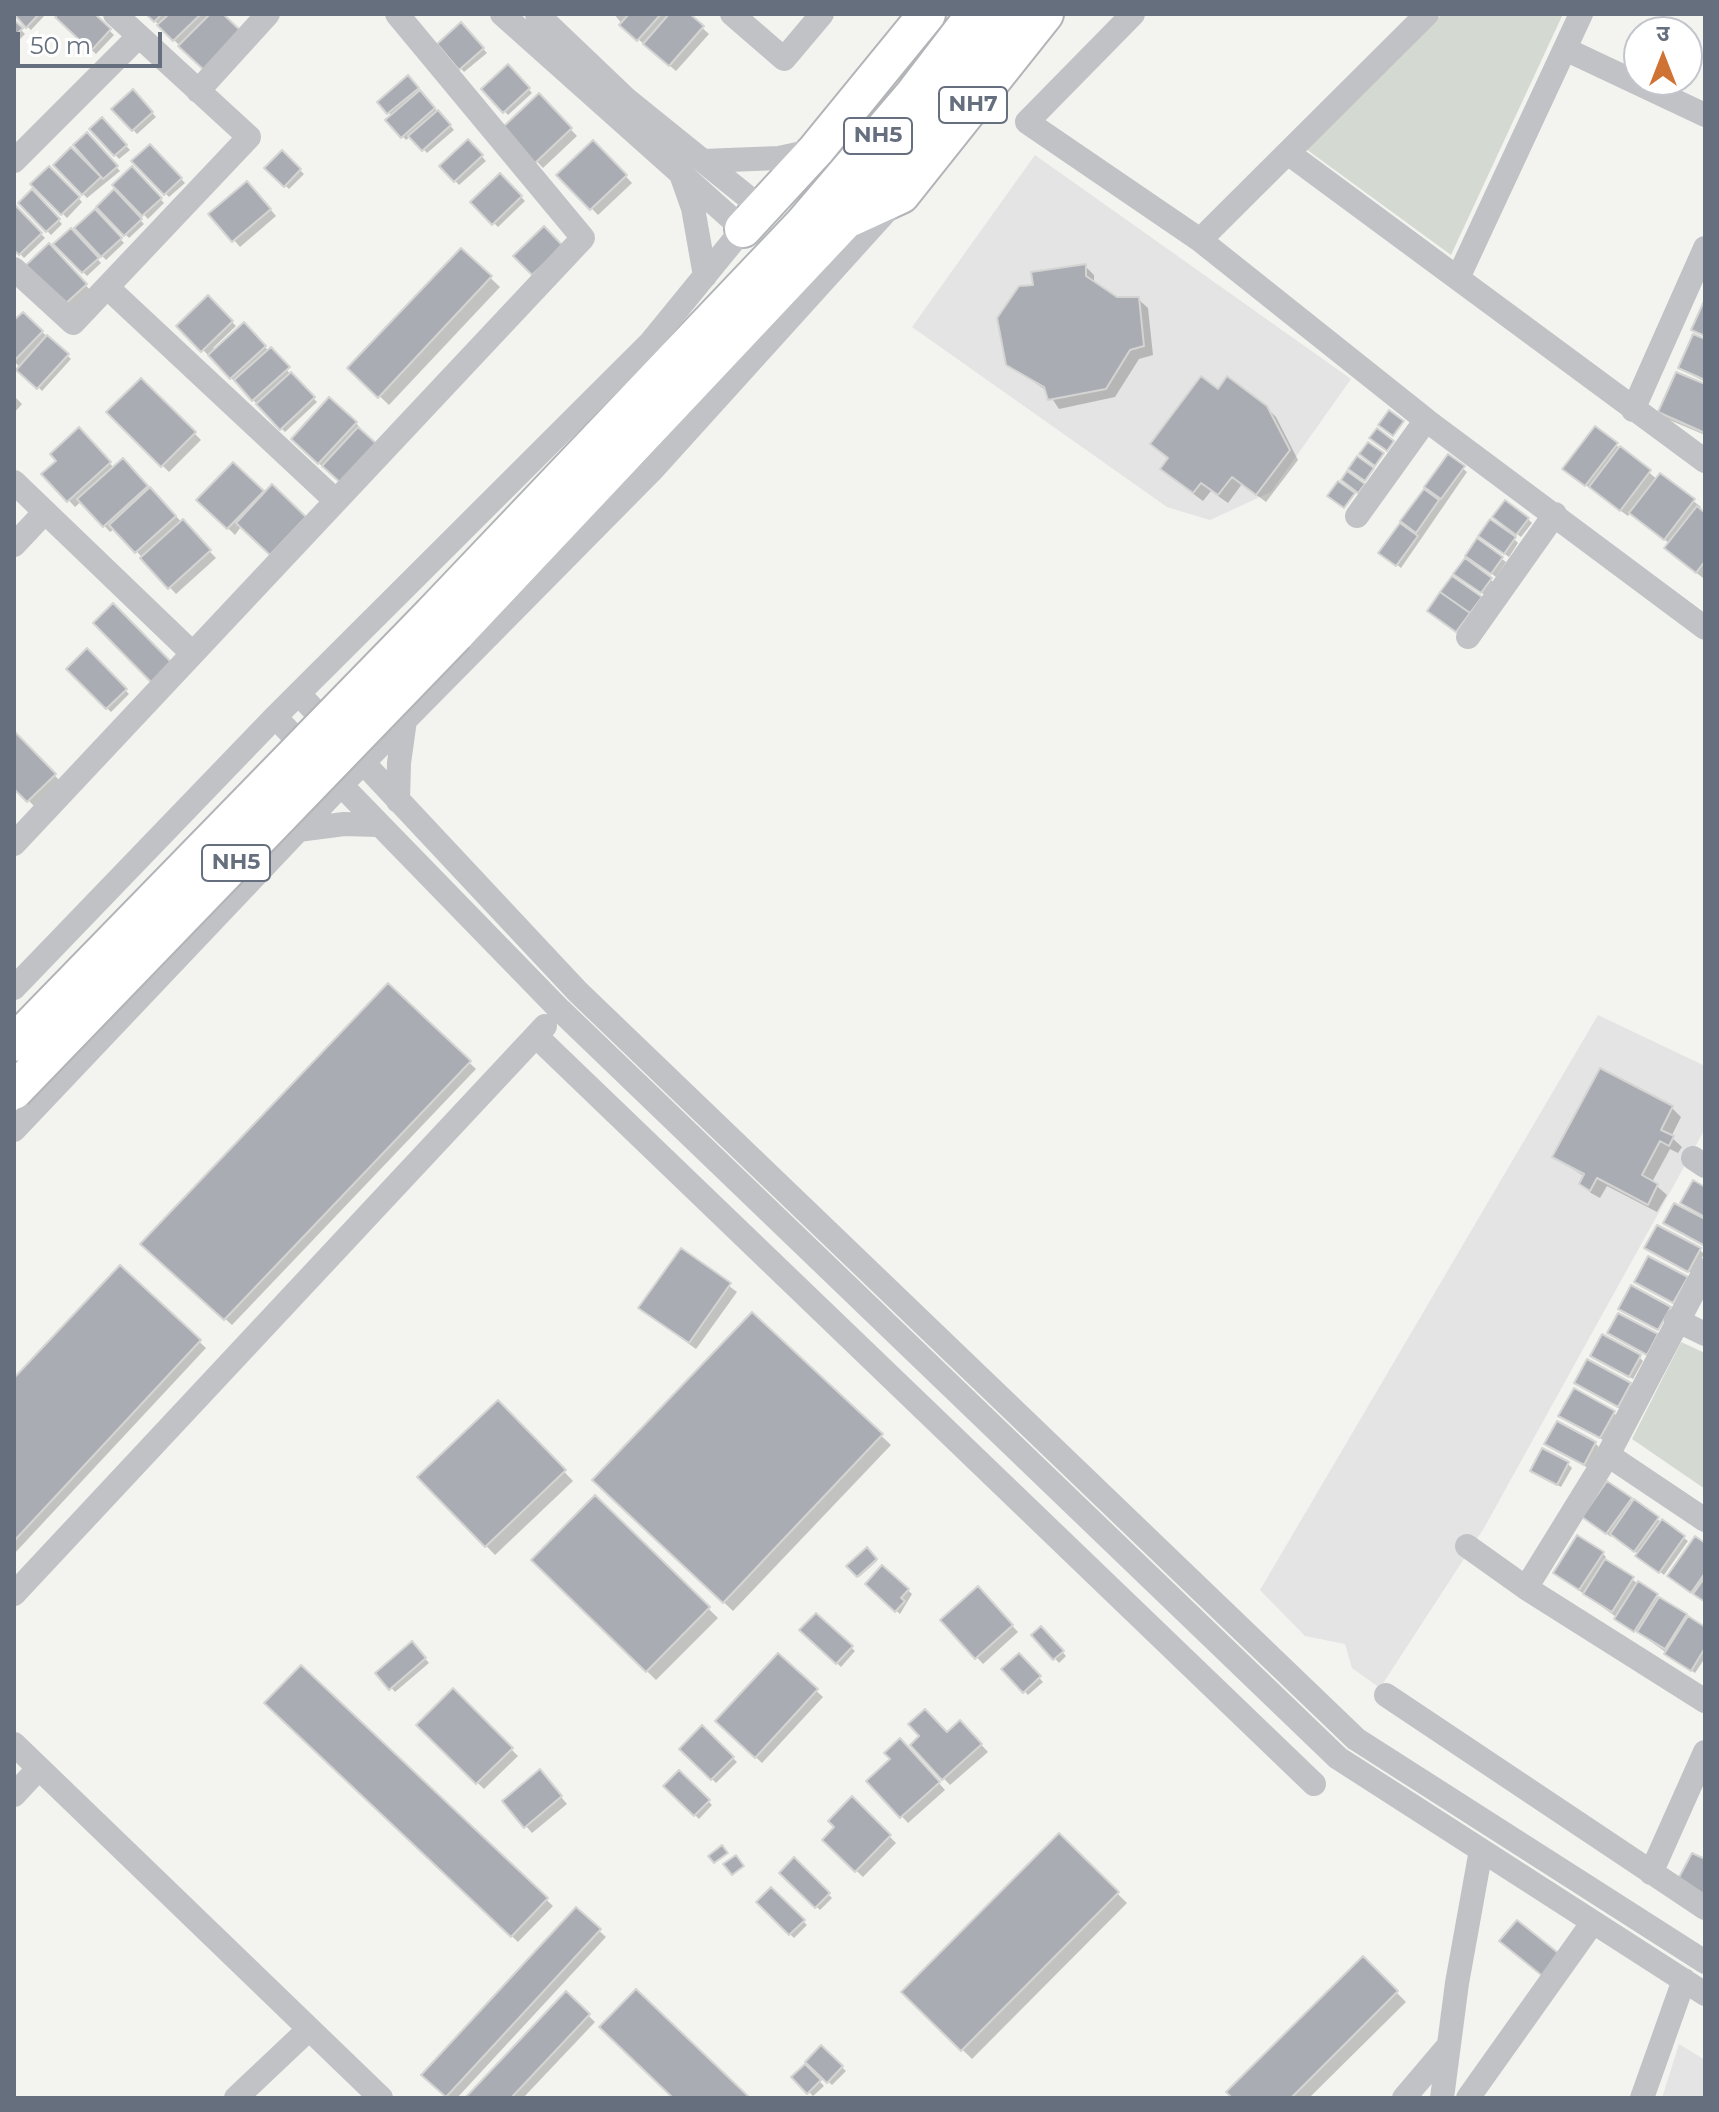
<!DOCTYPE html>
<meta charset="utf-8">
<style>
body{margin:0}
#map{position:relative;width:1719px;height:2112px;overflow:hidden;background:#f3f4f0;font-family:Montserrat,"Noto Sans Devanagari",sans-serif}
canvas{display:block}
.frame{position:absolute;inset:0;border:16px solid #666f7e;pointer-events:none}
.north{position:absolute;left:1623px;top:16px;width:80px;height:80px;box-sizing:border-box;background:#fff;border:2px solid #c2c5cb;border-radius:50%;rotate:0deg;font-size:22px;font-weight:700;line-height:32px;text-align:center;color:#666f7e}
.north::after{content:'';display:block;margin:auto;width:28px;height:36px;background:#cf7334;clip-path:polygon(50% 0,100% 100%,50% 72%,0 100%)}
.scale{position:absolute;left:16px;top:32px;width:146px;height:36px;box-sizing:border-box;border:4px solid #666f7e;border-top:0;padding-left:10px;font-size:24px;line-height:28px;white-space:nowrap;color:#666f7e;-webkit-text-stroke:6px #fff;paint-order:stroke}
</style>
<div id="map">
<canvas width="1719" height="2112"></canvas>
<div class="frame"></div>
<div class="north">उ</div>
<div class="scale">50 m</div>
</div>
<script>
const ctx = document.querySelector('canvas').getContext('2d');
ctx.lineJoin = 'round';
function fillPath(path, color) { ctx.fillStyle = color; ctx.fill(path, 'evenodd'); }
const poly = rows => new Path2D(rows.map(r => 'M' + r).join(''));
function strokePath(path, color, width, dash) { ctx.strokeStyle = color; ctx.lineWidth = width; ctx.lineCap = dash ? 'butt' : 'round'; ctx.setLineDash(dash || []); ctx.stroke(path); }
function drawText(font, color, halo, rows, align = 'center') {
  ctx.font = font + ' Montserrat,sans-serif'; ctx.lineWidth = 8; ctx.setLineDash([]); ctx.textBaseline = 'middle'; ctx.strokeStyle = halo; ctx.fillStyle = color; for (const [text, x, y, turn = 0] of rows) {
    ctx.save(); ctx.translate(x, y); ctx.rotate((+turn || 0) * Math.PI / 180); ctx.textAlign = isNaN(turn) ? turn : align; if (halo) ctx.strokeText(text, 0, 0); ctx.fillText(text, 0, 0); ctx.restore();
  }
}
const built = poly([
 [1035,155,1351,379,1271,492,1210,520,1167,507,912,327],
 [1598,1015,1705,1066,1705,1129,1484,1528,1380,1688,1352,1668,1345,1644,1305,1636,1260,1590],
 [1679,2044,1705,2060,1705,2098,1662,2098]
]);
const green = poly([
 [1442,14,1563,14,1451,255,1306,149],
 [1681,1342,1705,1353,1705,1489,1632,1439]
]);
const shadow = poly([
 [14,14,46,14,31,30],
 [61,14,92,14,114,35,96,54,58,17],
 [148,14,220,14,213,77,178,44],
 [614,14,687,14,709,34,676,71,626,29],
 [14,23,25,34,14,45],
 [461,25,487,53,464,72,439,44],
 [508,67,532,93,508,115,484,89],
 [408,78,454,130,427,153,411,136,406,140,388,120,392,116,379,102],
 [133,92,156,117,137,134,114,109],
 [539,96,577,136,543,168,505,128],
 [102,120,130,150,119,159,92,129],
 [87,135,120,171,87,198,56,165,97,172],
 [468,142,486,161,459,185,442,166],
 [593,142,632,183,598,215,559,175],
 [150,146,185,183,169,197,134,161],
 [282,153,304,174,289,189,267,168],
 [49,168,82,202,67,218,33,184],
 [132,169,164,203,148,219,115,185],
 [500,176,525,201,498,227,473,202],
 [254,190,276,216,240,247,234,240],
 [32,192,62,224,51,235,21,203],
 [114,192,144,224,129,238,99,207],
 [14,207,45,238,24,258,14,247],
 [95,212,124,243,106,260,77,228],
 [71,230,101,263,87,276,56,244],
 [49,246,92,292,72,310,29,265],
 [461,250,500,287,389,405,350,368],
 [1085,266,1094,275,1094,284,1116,299,1138,299,1148,308,1153,355,1139,359,1115,397,1059,409,1047,391,1008,364,1035,286],
 [208,298,236,326,213,348,216,351,244,325,317,402,285,432,179,326],
 [23,314,71,359,42,391,14,361,14,323],
 [1705,342,1705,382,1680,368],
 [141,380,201,440,169,472,109,412],
 [1705,387,1705,435,1667,419,1660,412],
 [1218,391,1266,407,1276,417,1298,460,1266,502,1242,484,1228,503,1211,491,1203,501,1172,478,1170,460,1152,444],
 [14,396,22,404,14,413],
 [356,423,362,430,326,470,293,439],
 [79,430,114,468,123,461,216,558,176,594,115,528,110,532,82,501,75,507,44,474,59,461],
 [1616,445,1658,480,1661,476,1701,507,1698,510,1705,515,1703,578,1674,555,1670,544,1631,512,1628,516,1569,473],
 [1449,457,1467,472,1401,568,1381,552],
 [233,464,265,494,235,535,199,500],
 [1528,519,1532,523,1521,537,1499,521],
 [1514,539,1518,543,1509,557,1485,540],
 [1478,541,1506,562,1496,577,1472,559],
 [1465,561,1495,583,1486,596,1460,577],
 [87,651,129,694,111,712,68,669],
 [14,734,61,782,35,807,14,786],
 [388,986,476,1069,232,1325,149,1250],
 [1672,1108,1681,1117,1671,1137,1682,1147,1678,1153,1670,1149,1652,1182,1667,1195,1657,1212,1607,1186,1600,1198,1591,1193,1581,1184,1585,1177,1555,1157],
 [1647,1248,1700,1250,1704,1254,1693,1274],
 [681,1250,737,1292,696,1349,647,1314],
 [120,1267,206,1348,14,1554,14,1381],
 [752,1314,891,1445,733,1611,595,1480],
 [1593,1356,1639,1357,1643,1361,1633,1379],
 [1576,1383,1630,1384,1634,1388,1622,1410],
 [1574,1391,1618,1416,1605,1441,1565,1419],
 [498,1403,573,1481,495,1555,420,1477],
 [1595,1443,1599,1447,1588,1468,1551,1447],
 [1568,1464,1572,1468,1561,1487,1537,1474],
 [595,1498,718,1618,656,1680,534,1560],
 [1630,1500,1688,1541,1664,1575,1613,1534,1611,1537,1588,1520],
 [1705,1546,1705,1601,1673,1580],
 [867,1550,877,1561,859,1577,849,1566],
 [1602,1553,1606,1557,1604,1560,1705,1630,1705,1658,1695,1673,1560,1577],
 [883,1568,912,1594,900,1614,867,1584],
 [978,1589,1018,1632,983,1664,943,1621],
 [816,1616,855,1651,841,1667,802,1630],
 [1041,1629,1066,1656,1059,1663,1034,1635],
 [412,1644,429,1663,395,1692,378,1673],
 [778,1656,823,1697,762,1763,717,1721],
 [1019,1656,1043,1682,1028,1695,1004,1669],
 [301,1668,553,1906,518,1942,267,1703],
 [453,1691,518,1756,484,1789,419,1725],
 [960,1722,988,1752,950,1785,912,1745,947,1735],
 [702,1728,737,1762,716,1783,681,1749],
 [907,1747,945,1790,908,1823,869,1781],
 [679,1773,712,1805,699,1819,666,1786],
 [546,1779,567,1804,532,1833,505,1802],
 [852,1799,896,1843,863,1877,824,1840,837,1827],
 [1059,1836,1127,1903,972,2059,904,1992],
 [794,1860,832,1898,820,1910,782,1873],
 [771,1890,807,1925,794,1938,758,1902],
 [576,1910,606,1937,457,2098,449,2098,424,2074],
 [1363,1959,1406,2002,1309,2098,1235,2098],
 [566,1994,595,2022,523,2098,468,2098],
 [821,2048,846,2071,832,2085,808,2062],
 [805,2066,824,2086,813,2096,794,2077]
]);
const building = poly([
 [14,14,39,14,26,28,14,14],
 [58,14,95,14,111,29,91,51,55,17,58,14],
 [146,14,162,14,154,22,146,14],
 [169,14,201,14,173,41,157,25,169,14],
 [210,14,223,14,243,33,205,71,178,46,210,14],
 [629,14,661,14,637,41,619,25,629,14],
 [669,14,690,14,704,26,669,66,643,44,669,14],
 [14,20,23,28,14,37,14,20],
 [461,22,484,48,459,70,437,44,461,22],
 [508,64,530,88,503,113,481,89,508,64],
 [408,75,419,88,387,114,377,102,408,75],
 [133,89,153,112,132,131,111,109,133,89],
 [420,90,435,108,401,138,385,120,420,90],
 [539,93,572,128,535,163,502,128,539,93],
 [438,110,451,125,422,151,408,136,438,110],
 [102,117,127,145,114,156,89,129,102,117],
 [87,132,118,166,103,179,73,145,87,132],
 [468,139,483,155,454,182,439,166,468,139],
 [593,140,627,175,590,210,556,175,593,140],
 [150,144,182,178,164,195,131,161,150,144],
 [71,147,101,177,82,195,53,165,71,147],
 [282,150,301,169,284,187,264,168,282,150],
 [49,166,80,197,61,215,30,184,49,166],
 [132,166,162,198,142,216,112,185,132,166],
 [500,173,522,196,492,225,470,202,500,173],
 [247,181,271,209,232,242,208,214,247,181],
 [32,189,60,219,46,232,18,203,32,189],
 [114,189,142,219,124,236,96,207,114,189],
 [14,204,42,233,19,255,14,250,14,204],
 [95,209,122,238,101,257,74,228,95,209],
 [544,226,563,246,532,275,513,256,544,226],
 [71,228,99,258,82,273,53,244,71,228],
 [49,243,87,284,64,305,26,265,49,243],
 [461,248,492,276,378,398,347,368,461,248],
 [1086,264,1086,276,1117,297,1139,297,1144,346,1130,350,1106,389,1048,400,1044,387,1006,365,997,318,1019,286,1033,285,1031,272,1086,264],
 [208,295,233,321,201,352,176,326,208,295],
 [1705,299,1705,336,1691,330,1705,299],
 [23,312,43,331,14,361,14,320,23,312],
 [244,322,266,346,230,379,208,355,244,322],
 [1693,334,1705,339,1705,380,1678,368,1693,334],
 [47,335,69,354,37,389,16,370,47,335],
 [271,347,290,367,252,401,234,380,271,347],
 [291,372,315,397,280,430,256,404,291,372],
 [1676,372,1705,384,1705,433,1658,412,1676,372],
 [1201,376,1218,389,1227,376,1267,406,1290,450,1256,495,1232,477,1218,495,1201,483,1193,493,1160,469,1168,458,1150,444,1201,376],
 [141,378,196,432,161,467,106,412,141,378],
 [329,397,357,422,318,464,291,439,329,397],
 [1389,410,1404,421,1393,436,1378,425,1389,410],
 [1595,426,1618,443,1585,486,1562,469,1595,426],
 [79,427,111,462,67,502,41,474,56,461,50,454,79,427],
 [358,427,379,446,343,485,322,466,358,427],
 [1377,428,1394,441,1387,451,1369,438,1377,428],
 [1368,442,1384,453,1375,466,1359,454,1368,442],
 [1620,446,1651,470,1620,511,1589,487,1620,446],
 [1448,454,1465,466,1441,499,1424,487,1448,454],
 [1357,456,1374,468,1365,481,1348,469,1357,456],
 [123,458,148,486,103,527,77,499,123,458],
 [233,462,264,491,227,529,196,500,233,462],
 [1347,471,1365,484,1358,493,1341,480,1347,471],
 [1660,473,1695,499,1664,540,1629,513,1660,473],
 [1338,481,1355,493,1344,508,1327,496,1338,481],
 [272,484,306,517,270,555,236,523,272,484],
 [150,487,176,516,135,553,109,525,150,487],
 [1424,489,1439,500,1416,533,1400,521,1424,489],
 [1505,500,1529,518,1516,535,1492,517,1505,500],
 [1697,506,1705,513,1705,561,1696,573,1664,548,1697,506],
 [183,519,211,550,168,589,140,558,183,519],
 [1490,519,1516,537,1504,554,1478,536,1490,519],
 [1400,523,1418,536,1396,566,1378,553,1400,523],
 [1477,538,1503,557,1491,574,1465,556,1477,538],
 [1465,558,1492,578,1481,593,1453,574,1465,558],
 [1452,576,1482,597,1470,613,1440,592,1452,576],
 [1440,592,1470,613,1456,632,1427,611,1440,592],
 [113,603,173,664,153,684,93,623,113,603],
 [87,648,127,689,106,709,66,669,87,648],
 [14,731,56,774,27,802,14,789,14,731],
 [388,983,471,1061,224,1320,140,1244,388,983],
 [1600,1068,1673,1106,1661,1130,1674,1136,1669,1146,1660,1141,1642,1175,1658,1184,1648,1205,1597,1178,1590,1191,1579,1184,1584,1174,1552,1157,1600,1068],
 [1693,1180,1705,1187,1705,1217,1680,1203,1693,1180],
 [1674,1203,1705,1219,1705,1246,1663,1223,1674,1203],
 [1657,1225,1701,1248,1688,1272,1644,1248,1657,1225],
 [681,1248,731,1283,689,1343,638,1308,681,1248],
 [1648,1256,1688,1277,1673,1303,1634,1282,1648,1256],
 [120,1265,201,1340,14,1541,14,1378,120,1265],
 [1631,1285,1671,1307,1658,1330,1618,1309,1631,1285],
 [752,1312,883,1434,723,1603,592,1480,752,1312],
 [1618,1313,1658,1334,1647,1355,1607,1333,1618,1313],
 [1602,1334,1641,1355,1629,1377,1590,1356,1602,1334],
 [1587,1359,1631,1383,1618,1407,1574,1383,1587,1359],
 [1574,1388,1615,1411,1600,1438,1558,1416,1574,1388],
 [498,1400,566,1470,485,1547,417,1477,498,1400],
 [1557,1421,1596,1442,1584,1465,1544,1444,1557,1421],
 [1542,1448,1569,1462,1557,1485,1530,1471,1542,1448],
 [1607,1481,1632,1498,1606,1534,1582,1517,1607,1481],
 [595,1495,710,1607,646,1672,531,1560,595,1495],
 [1634,1499,1659,1517,1634,1552,1610,1534,1634,1499],
 [1662,1519,1685,1536,1659,1573,1635,1556,1662,1519],
 [1577,1535,1604,1552,1579,1590,1553,1573,1577,1535],
 [1695,1536,1705,1543,1705,1573,1691,1593,1667,1576,1695,1536],
 [867,1547,877,1559,857,1577,846,1566,867,1547],
 [1605,1559,1634,1577,1612,1612,1583,1594,1605,1559],
 [882,1565,909,1589,901,1598,905,1601,895,1612,865,1584,882,1565],
 [1705,1577,1705,1602,1693,1594,1705,1577],
 [1638,1581,1658,1594,1634,1632,1614,1619,1638,1581],
 [978,1586,1013,1625,975,1659,940,1620,978,1586],
 [1659,1597,1687,1614,1665,1649,1637,1632,1659,1597],
 [816,1613,853,1646,836,1664,799,1630,816,1613],
 [1688,1616,1705,1627,1705,1648,1691,1671,1664,1654,1688,1616],
 [1041,1626,1064,1651,1053,1660,1031,1635,1041,1626],
 [412,1641,426,1658,389,1690,375,1673,412,1641],
 [778,1653,818,1689,755,1758,715,1721,778,1653],
 [1019,1653,1041,1676,1023,1693,1001,1669,1019,1653],
 [301,1665,548,1898,511,1937,264,1703,301,1665],
 [453,1688,513,1748,476,1784,416,1725,453,1688],
 [925,1709,947,1732,960,1720,982,1744,942,1780,910,1745,919,1736,908,1724,925,1709],
 [702,1725,734,1757,711,1780,679,1749,702,1725],
 [900,1738,940,1782,900,1818,866,1781,890,1759,884,1753,900,1738],
 [540,1769,562,1796,524,1828,502,1801,540,1769],
 [679,1770,710,1800,694,1816,663,1786,679,1770],
 [852,1796,891,1835,855,1872,822,1840,834,1827,828,1821,852,1796],
 [1059,1833,1119,1892,961,2051,901,1992,1059,1833],
 [722,1845,728,1853,714,1863,708,1856,722,1845],
 [1692,1853,1705,1859,1705,1899,1676,1883,1692,1853],
 [736,1855,744,1866,732,1875,723,1864,736,1855],
 [794,1857,830,1893,815,1908,779,1873,794,1857],
 [771,1887,805,1920,789,1935,756,1902,771,1887],
 [576,1907,601,1929,446,2097,421,2075,576,1907],
 [1517,1920,1562,1956,1545,1978,1499,1941,1517,1920],
 [1363,1956,1398,1991,1291,2098,1232,2098,1226,2092,1363,1956],
 [636,1989,750,2098,673,2098,599,2027,636,1989],
 [566,1991,590,2014,511,2098,465,2098,566,1991],
 [821,2045,843,2066,827,2083,805,2062,821,2045],
 [805,2064,821,2080,807,2094,791,2077,805,2064]
]);
const minor = poly([
 [537,14,625,98,760,207],
 [732,14,784,59,822,14],
 [1133,14,1027,122,1200,240,1426,420,1705,628],
 [1565,49,1705,115],
 [198,91,268,14],
 [1288,153,1705,461],
 [14,161,139,36],
 [703,161,779,158,816,150],
 [682,177,693,208,705,276],
 [1200,240,1427,14],
 [14,269,73,323,249,137,115,14],
 [1458,278,1581,14],
 [107,287,335,500],
 [1633,410,1705,248],
 [14,482,192,653],
 [1357,516,1426,420],
 [14,545,45,512],
 [1468,637,1555,514],
 [299,694,578,992,1356,1739,1705,1962],
 [275,717,560,1010,1338,1758,1705,1994],
 [398,801,399,763,405,720],
 [298,830,344,824,377,825],
 [14,844,583,238,397,14],
 [14,988,275,717,650,343,743,229,502,14],
 [536,1036,1314,1784],
 [14,1130,342,784,654,468,891,206],
 [1693,1158,1705,1166],
 [1676,1320,1705,1334],
 [1608,1455,1705,1520],
 [1467,1546,1526,1588,1705,1701],
 [1526,1588,1608,1455,1705,1270],
 [14,1594,545,1026],
 [1386,1695,1705,1908],
 [14,1744,381,2098],
 [14,1795,39,1768],
 [1651,1873,1705,1752],
 [236,2098,308,2030],
 [1404,2098,1449,2045],
 [1442,2098,1457,1983,1481,1850],
 [1468,2098,1593,1922],
 [1642,2098,1684,1980]
]);
const highway = poly([
 [851,218,901,195,1045,14],
 [743,229,816,150,927,14],
 [432,614,803,224,913,95,975,14],
 [456,634,846,220,1012,14]
]);
const highwayBridge = poly([
 [14,1043,432,614],
 [14,1091,456,634]
]);
const shields = [
 [973,105,68],
 [878,136,68],
 [236,863,68]
];
const shieldNames = [
 ["NH7",973,105],
 ["NH5",878,136],
 ["NH5",236,863]
];
fillPath(built, '#e4e4e4');
fillPath(green, '#d4dad2');
fillPath(shadow, '#0003');
fillPath(building, '#a9adb3');
strokePath(building, '#d4d5d3', 2);
strokePath(highway, '#b2b4b8', 40);
strokePath(minor, '#c0c2c5', 24);
strokePath(highway, '#fff', 36);
strokePath(highwayBridge, '#b2b4b8', 40, []);
strokePath(highwayBridge, '#fff', 36);
for (const [x, y, w] of shields) { const box = new Path2D(); box.roundRect(x - w / 2, y - 18, w, 36, 6); ctx.fillStyle = '#fff'; ctx.fill(box); strokePath(box, '#666f7e', 2); }
drawText('bold 22px', '#666f7e', null, shieldNames);
</script>
